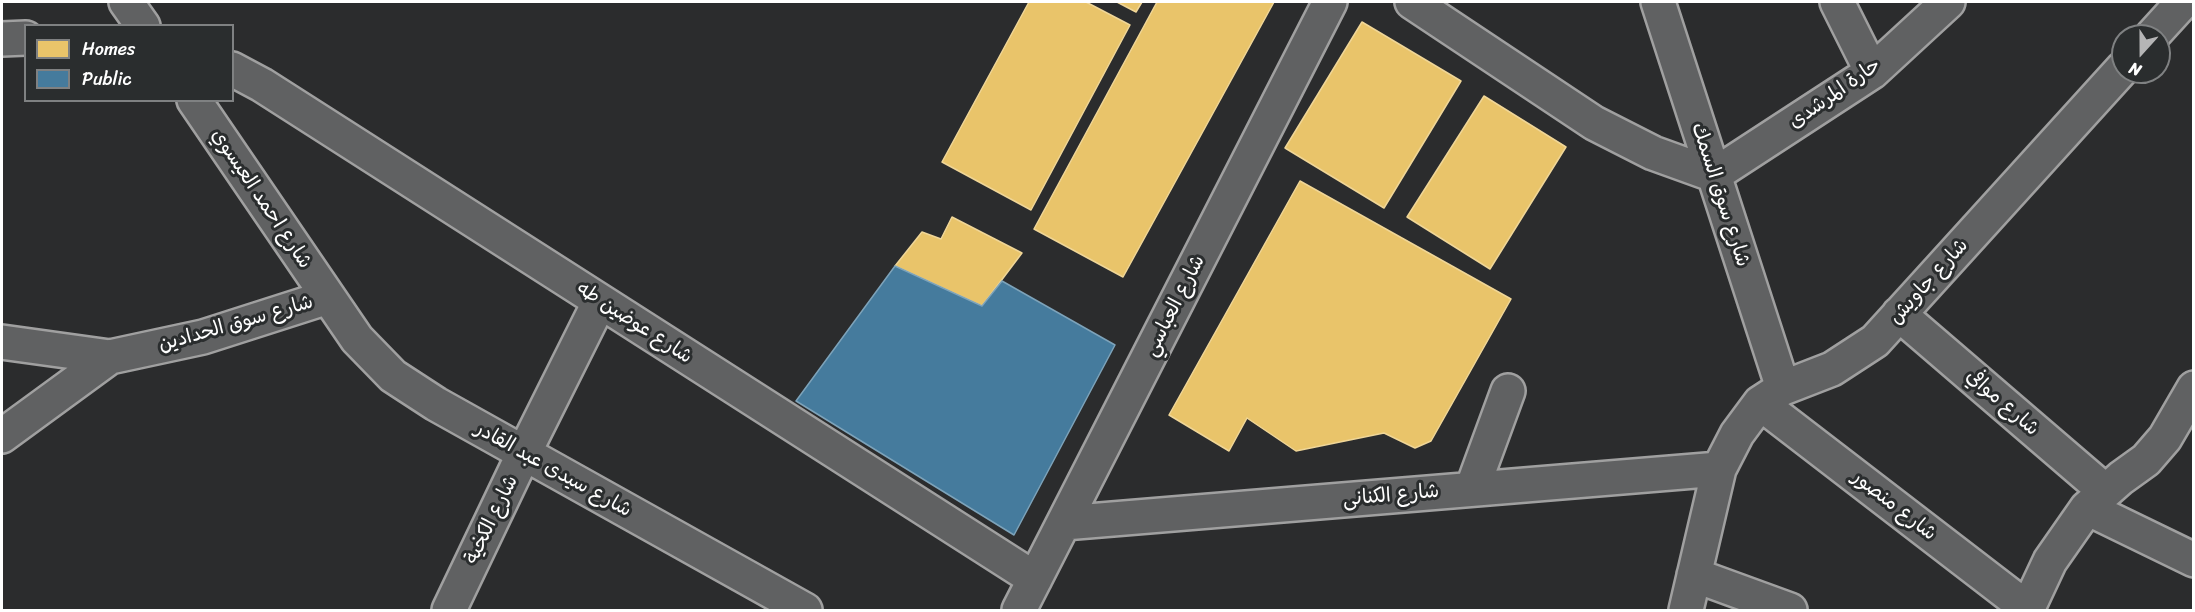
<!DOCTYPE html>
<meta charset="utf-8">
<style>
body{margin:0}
#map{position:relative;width:2195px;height:612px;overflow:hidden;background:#2b2c2d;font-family:Sriracha,sans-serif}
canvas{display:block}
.frame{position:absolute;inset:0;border:3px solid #fff;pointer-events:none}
.legend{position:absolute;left:24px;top:24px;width:210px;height:78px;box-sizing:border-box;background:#2a2d2e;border:2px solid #7f8182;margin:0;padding:8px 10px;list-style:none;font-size:18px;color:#fff}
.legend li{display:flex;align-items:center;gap:12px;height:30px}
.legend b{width:30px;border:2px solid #7f8182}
.north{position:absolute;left:2111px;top:24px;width:60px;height:60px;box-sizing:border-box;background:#2a2d2e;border:2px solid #7f8182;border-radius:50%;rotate:201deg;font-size:16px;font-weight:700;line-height:24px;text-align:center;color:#fff}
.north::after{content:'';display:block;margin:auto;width:21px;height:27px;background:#b5b5b6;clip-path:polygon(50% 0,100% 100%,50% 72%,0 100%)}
</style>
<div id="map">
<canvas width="2195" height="612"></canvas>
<div class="frame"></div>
<ul class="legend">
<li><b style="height:16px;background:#e9c46a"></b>Homes</li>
<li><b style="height:16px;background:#457b9d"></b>Public</li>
</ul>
<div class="north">N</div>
</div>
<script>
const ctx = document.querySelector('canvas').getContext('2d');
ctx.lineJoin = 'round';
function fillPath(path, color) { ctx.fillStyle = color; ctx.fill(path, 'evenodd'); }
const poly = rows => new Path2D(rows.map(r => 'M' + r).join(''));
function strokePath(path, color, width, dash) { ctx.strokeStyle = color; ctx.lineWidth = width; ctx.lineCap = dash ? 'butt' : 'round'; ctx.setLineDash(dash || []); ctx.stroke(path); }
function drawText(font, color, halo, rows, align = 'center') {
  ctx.font = font + ' Sriracha,"Playpen Sans Arabic",sans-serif'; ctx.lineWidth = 6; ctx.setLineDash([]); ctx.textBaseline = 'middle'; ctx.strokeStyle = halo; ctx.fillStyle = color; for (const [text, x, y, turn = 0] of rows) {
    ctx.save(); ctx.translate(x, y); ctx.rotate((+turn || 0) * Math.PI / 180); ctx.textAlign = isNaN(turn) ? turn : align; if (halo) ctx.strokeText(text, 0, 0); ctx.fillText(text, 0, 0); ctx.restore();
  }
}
const homes = poly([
 [1029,2,1086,2,1130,25,1031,210,942,162,1029,2],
 [1117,2,1142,2,1136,12,1117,2],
 [1157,2,1274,2,1123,277,1034,229,1157,2],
 [1362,22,1461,81,1384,208,1285,148,1362,22],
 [1484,96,1566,147,1490,269,1407,217,1484,96],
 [1300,181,1511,299,1431,441,1415,448,1384,433,1296,451,1247,418,1229,451,1169,415,1300,181],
 [952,217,1022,253,982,306,895,266,922,232,941,239,952,217]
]);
const public = poly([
 [895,266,982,306,1002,281,1115,345,1014,535,796,401,895,266]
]);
const minor = poly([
 [126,2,143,26],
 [1412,2,1594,123,1653,153,1714,175,1872,72,1948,2],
 [1658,2,1783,388],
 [1837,2,1872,72],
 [2152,36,2183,2],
 [2,39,26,38],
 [232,69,262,85,1035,579],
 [194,100,357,339,393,376,436,404,805,610],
 [1899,314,2105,491],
 [2,342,110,357,203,337,328,297],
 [1760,403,2028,609],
 [2,436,110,357],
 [1472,489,1508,391],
 [2087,508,2194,560],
 [1064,523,1719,469],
 [1694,575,1790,610],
 [449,610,524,453,600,301],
 [1019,610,1330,2],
 [1686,610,1719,469,1737,434,1760,403,1783,388,1832,369,1875,341,2123,68],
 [2027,610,2050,561,2087,508,2121,478,2146,460,2165,438,2194,388]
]);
const streetNames = [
 ["حارة المرشدى",1835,94,-35],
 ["شارع سوق السمك",1720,195,72],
 ["شارع احمد العيسوي",261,199,56],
 ["شارع جاويش",1929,282,-48],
 ["شارع العباسي",1175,306,-63],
 ["شارع عوضين طه",634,323,33],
 ["شارع سوق الحدادين",236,324,-16],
 ["شارع موافي",2002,403,41],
 ["شارع سيدى عبد القادر",553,470,29],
 ["شارع الكنانى",1391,496,-5],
 ["شارع منصور",1894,506,38],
 ["شارع الكخية",492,520,-64]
];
fillPath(homes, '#e9c46a');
strokePath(homes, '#f0d697', 1.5);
fillPath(public, '#457b9d');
strokePath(public, '#7da3ba', 1.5);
strokePath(minor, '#a0a0a0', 38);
strokePath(minor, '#606162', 33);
drawText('20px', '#fff', '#2a2d2e', streetNames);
</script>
